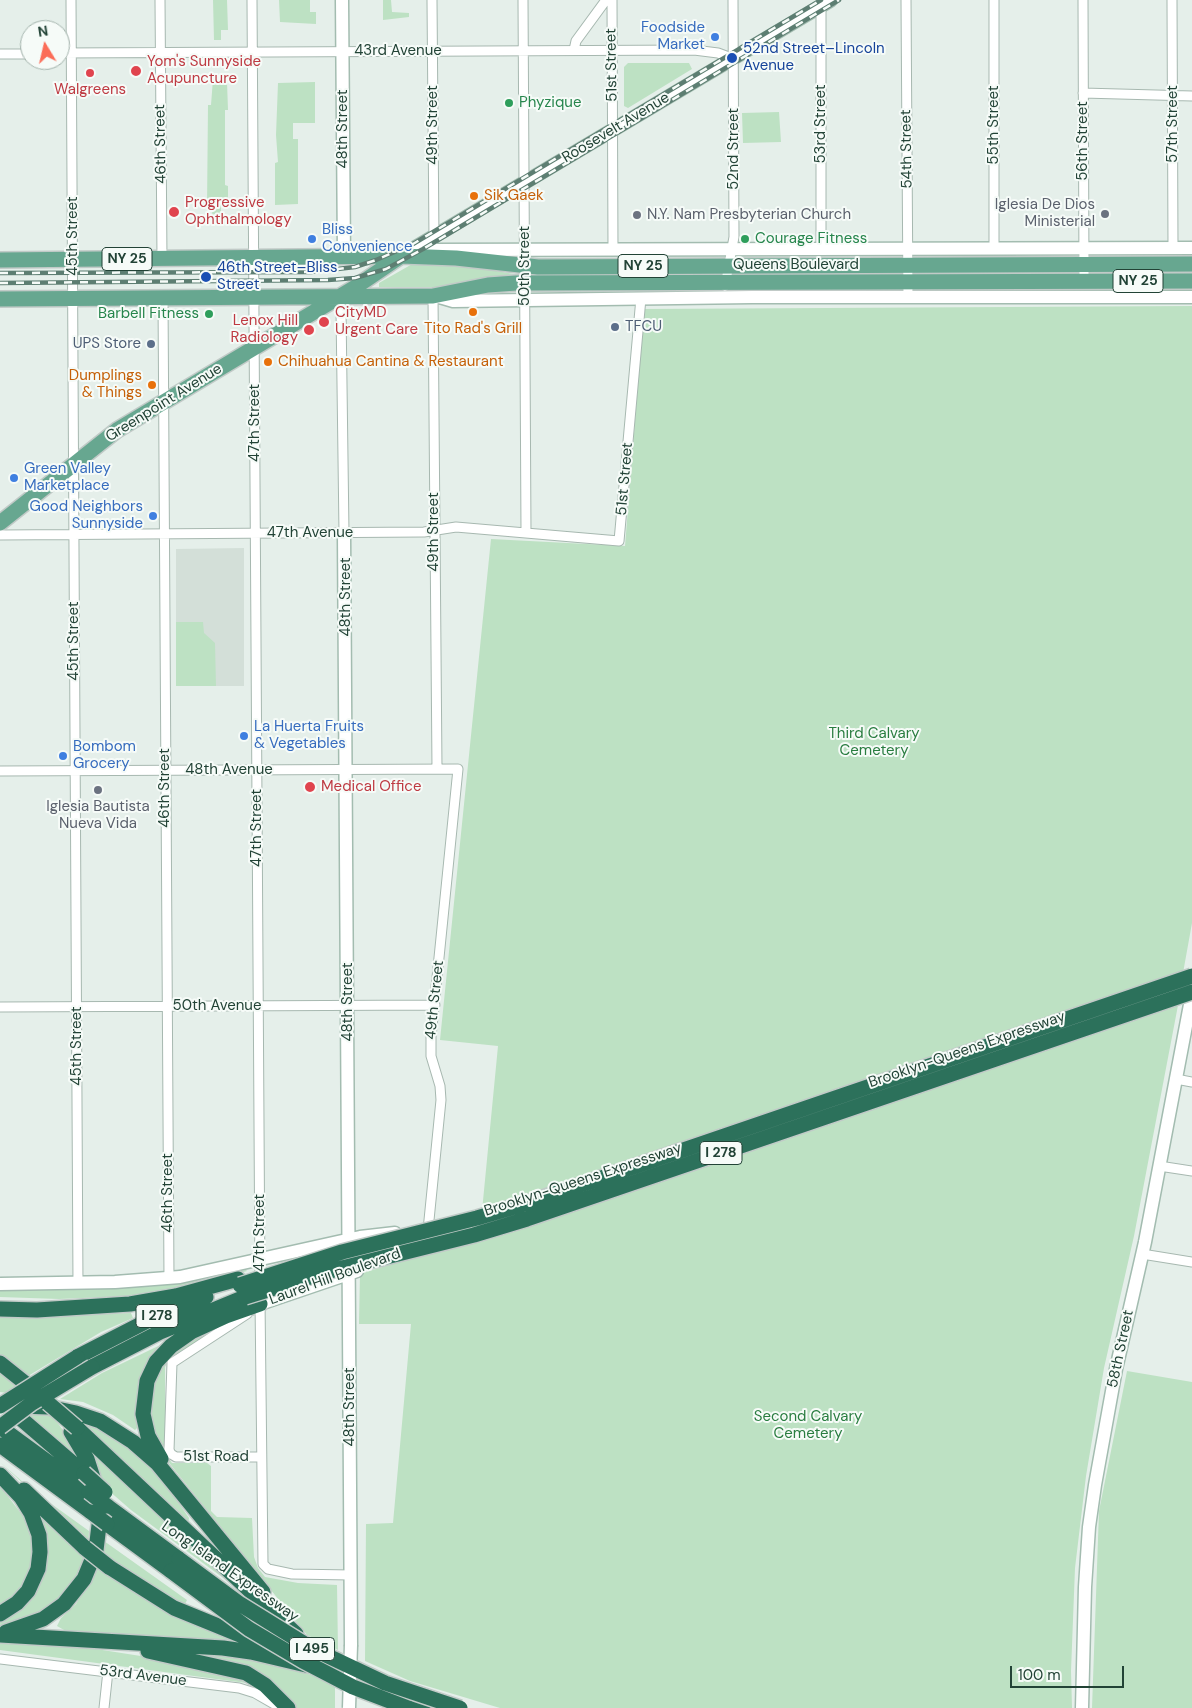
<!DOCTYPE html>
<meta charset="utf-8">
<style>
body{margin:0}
#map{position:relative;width:1192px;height:1708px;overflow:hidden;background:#e5efea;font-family:"DM Sans",sans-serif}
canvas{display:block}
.north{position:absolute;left:20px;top:20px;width:50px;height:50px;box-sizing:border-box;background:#f6fbf8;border:1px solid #a1b1aa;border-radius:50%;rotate:351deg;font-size:14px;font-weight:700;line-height:20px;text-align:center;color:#224336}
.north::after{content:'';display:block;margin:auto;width:18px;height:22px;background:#fb6d58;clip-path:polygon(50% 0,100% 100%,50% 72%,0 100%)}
.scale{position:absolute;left:1010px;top:1666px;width:114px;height:22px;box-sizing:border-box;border:2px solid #224336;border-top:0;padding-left:6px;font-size:15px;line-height:18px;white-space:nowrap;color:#224336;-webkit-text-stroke:4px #f6fbf8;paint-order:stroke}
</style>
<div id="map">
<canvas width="1192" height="1708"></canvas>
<div class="north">N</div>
<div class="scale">100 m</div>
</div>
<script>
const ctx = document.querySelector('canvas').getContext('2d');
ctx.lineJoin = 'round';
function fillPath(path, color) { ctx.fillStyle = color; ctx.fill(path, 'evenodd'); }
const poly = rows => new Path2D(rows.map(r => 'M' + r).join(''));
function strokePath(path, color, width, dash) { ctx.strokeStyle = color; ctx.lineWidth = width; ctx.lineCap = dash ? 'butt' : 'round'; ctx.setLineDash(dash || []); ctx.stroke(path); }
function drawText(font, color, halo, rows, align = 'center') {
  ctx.font = font + ' "DM Sans",sans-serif'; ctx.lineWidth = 4; ctx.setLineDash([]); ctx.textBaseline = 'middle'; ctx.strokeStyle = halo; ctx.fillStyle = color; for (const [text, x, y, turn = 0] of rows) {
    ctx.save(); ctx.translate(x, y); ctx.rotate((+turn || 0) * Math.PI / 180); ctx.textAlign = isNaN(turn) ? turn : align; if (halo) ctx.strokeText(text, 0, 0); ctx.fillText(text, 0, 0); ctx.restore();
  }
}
const built = poly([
 [244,548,244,686,176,686,176,549]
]);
const green = poly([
 [213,0,227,0,228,30,221,30,221,40,214,40],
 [279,0,310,0,310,12,316,12,316,24,280,22],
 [383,0,391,0,392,12,409,13,409,17,383,20],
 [628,63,689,63,692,69,628,108,624,106,624,67],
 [213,79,217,79,218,82,227,82,228,110,225,110,225,185,228,186,228,206,221,206,221,213,225,214,225,224,213,224,212,209,207,208,208,105,211,105],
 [315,82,315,123,293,123,293,139,298,139,298,204,275,205,275,163,278,162,276,135,278,83],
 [779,112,781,142,743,143,742,113],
 [414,263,456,264,514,274,443,287,379,287,379,283],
 [1192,306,1192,923,1183,973,482,1211,498,1046,440,1040,491,539,625,546,644,309],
 [176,622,203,622,204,633,215,643,216,686,176,686],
 [1179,1000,1134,1236,1104,1368,1086,1476,1075,1568,1071,1671,1072,1708,500,1708,410,1681,365,1661,366,1524,393,1523,411,1324,359,1324,360,1274,462,1242],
 [246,1270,247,1271,185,1287,128,1296,59,1299,0,1297,0,1291,157,1286,209,1278],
 [131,1313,133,1318,101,1332,28,1376,0,1356,0,1318],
 [225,1324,170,1358,165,1367,165,1453,172,1463,207,1463,211,1466,211,1511,217,1517,252,1518,254,1557,258,1568,265,1577,298,1583,337,1585,338,1650,307,1635,162,1454,152,1437,147,1404,158,1368,179,1345],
 [175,1338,148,1368,140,1425,135,1430,113,1415,83,1402,60,1399,102,1373],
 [1127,1371,1192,1382,1192,1708,1092,1708,1099,1511],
 [0,1372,29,1396,0,1392],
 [15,1411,52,1415,65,1433,81,1467],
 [76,1421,93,1426,133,1450,167,1486,189,1518,188,1524],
 [85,1440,260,1605,131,1510,100,1483],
 [0,1462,32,1490,89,1531,88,1544],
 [0,1486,23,1516,35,1542,32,1566,19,1592,0,1606],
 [44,1517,90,1559,55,1608,0,1628,0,1618,27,1600,40,1520],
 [104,1541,187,1600,184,1606,206,1615,206,1618,180,1608,151,1591,101,1556],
 [98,1565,247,1643,134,1639,64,1630,57,1626,61,1618,76,1604],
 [0,1642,96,1649,147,1657,244,1679,246,1683,0,1650],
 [213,1652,295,1669,335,1684,335,1708,296,1708,271,1683,192,1654]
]);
const street = poly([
 [71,0,78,1283],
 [160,0,162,259],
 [252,0,260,1282],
 [432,0,434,240],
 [523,0,526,531],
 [612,0,613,250],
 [906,0,908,298],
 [1083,0,1084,281],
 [1172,0,1173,248],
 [574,50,576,41,606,0],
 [60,53,694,50,718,53,734,59],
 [0,54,30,54],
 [1083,93,1192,96],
 [821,248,821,4],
 [994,249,994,0],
 [725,286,734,237,733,0],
 [339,296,341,310,344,533],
 [433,296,437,769],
 [163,297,169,1278],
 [0,535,424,532,456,527,619,541,641,298],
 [0,771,458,769,431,1037,431,1056,440,1086,441,1100,428,1230],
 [0,1007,435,1005],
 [1176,1079,1192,1082],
 [1159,1166,1192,1171],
 [1142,1254,1192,1262],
 [260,1300,263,1564,268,1569,292,1574,351,1575],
 [247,1314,172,1363,169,1450,171,1454,176,1457,261,1457],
 [0,1659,239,1688,255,1693,281,1708],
 [104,1708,108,1671]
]);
const secondary = poly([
 [342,0,344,257],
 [433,250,1192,248],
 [401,256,831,0],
 [436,296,453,301,752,297,1192,297],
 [344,533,351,1645],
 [457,1233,495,1220],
 [0,1284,115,1282,180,1277,360,1237,395,1233],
 [260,1304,357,1271],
 [1082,1708,1085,1587,1089,1527,1095,1485,1116,1369,1145,1242,1192,994]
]);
const primary = poly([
 [0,260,401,256,456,258,538,267,1192,264],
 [0,299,433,296,488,285,516,283,1192,281],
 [0,523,117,430,354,288,401,256]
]);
const highway = poly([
 [0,1309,37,1310,130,1304,176,1296,238,1279],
 [77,1357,149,1320,206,1297],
 [0,1363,40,1395],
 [92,1367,160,1332,245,1297],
 [20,1406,48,1407,76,1413,100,1421,133,1442,157,1463,263,1592],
 [12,1411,84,1473],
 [0,1427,89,1492],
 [77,1428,296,1634],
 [0,1445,91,1512],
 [161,1459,148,1436,143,1414,147,1381,156,1362,171,1346,191,1332,226,1316,260,1304],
 [0,1475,21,1497,31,1513,39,1535,40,1552,38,1569,28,1591,17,1603,0,1614],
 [24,1490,85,1548],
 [107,1506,179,1559],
 [107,1524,171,1571],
 [109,1567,174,1608,277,1650],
 [6,1632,43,1619,64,1604,84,1579,96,1550,100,1517,96,1487,87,1459,71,1432],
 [0,1635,223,1648,251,1652,306,1665],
 [148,1651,246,1673,265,1685,288,1708],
 [395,1698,423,1708]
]);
const rail = poly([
 [0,273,311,272,355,267,376,260,413,244,821,0],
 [0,283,328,280,355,278,386,269,423,249,839,0]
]);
const secondaryBridge = poly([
 [349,1708,351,1645]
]);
const highwayBridge = poly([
 [240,1285,342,1252,477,1218,528,1203,1192,976],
 [245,1297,326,1272,474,1235,527,1219,1192,992],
 [48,1403,77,1428],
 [0,1406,77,1357],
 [0,1427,32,1403,92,1367],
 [84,1473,105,1492],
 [89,1492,107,1506],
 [91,1512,107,1524],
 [85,1548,109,1567],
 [179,1559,240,1604,311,1648,385,1683,460,1708],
 [171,1571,249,1629,303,1661,353,1687,408,1708]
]);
const markers = [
 [715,37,5,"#3f7fe0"],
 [732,58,6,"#1a4fb4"],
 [136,71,6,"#e0444e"],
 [90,73,5,"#e0444e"],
 [509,103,5,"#2e9e5b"],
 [474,196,5,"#e8710a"],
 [174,212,6,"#e0444e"],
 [1105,214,5,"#6b7280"],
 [637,215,5,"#6b7280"],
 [312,239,5,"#3f7fe0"],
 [745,239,5,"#2e9e5b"],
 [206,277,6,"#1a4fb4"],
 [473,312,5,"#e8710a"],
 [209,314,5,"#2e9e5b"],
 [324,322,6,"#e0444e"],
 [615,327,5,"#5c6f8a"],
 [309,330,6,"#e0444e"],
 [151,344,5,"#5c6f8a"],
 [268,362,5,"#e8710a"],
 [152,385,5,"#e8710a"],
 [14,478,5,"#3f7fe0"],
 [153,516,5,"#3f7fe0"],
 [244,736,5,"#3f7fe0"],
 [63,756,5,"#3f7fe0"],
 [310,787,6,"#e0444e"],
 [98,790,5,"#6b7280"]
];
const shields = [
 [127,259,50],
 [643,266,50],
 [1138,281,50],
 [721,1153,42],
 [157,1316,42],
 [312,1649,45]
];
const shieldNames = [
 ["NY 25",127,259],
 ["NY 25",643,266],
 ["NY 25",1138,281],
 ["I 278",721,1153],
 ["I 278",157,1316],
 ["I 495",312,1649]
];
const shopNames = [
 ["Foodside",705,28,"right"],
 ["Market",705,45,"right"],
 ["Bliss",322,230],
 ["Convenience",322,247],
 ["Green Valley",24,469],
 ["Marketplace",24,486],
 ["Good Neighbors",143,507,"right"],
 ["Sunnyside",143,524,"right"],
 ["La Huerta Fruits",254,727],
 ["& Vegetables",254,744],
 ["Bombom",73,747],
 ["Grocery",73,764]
];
const transitNames = [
 ["52nd Street–Lincoln",743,49],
 ["Avenue",743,66],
 ["46th Street–Bliss",217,268],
 ["Street",217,285]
];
const streetNames = [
 ["43rd Avenue",398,51],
 ["51st Street",612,65,-91],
 ["53rd Street",821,124,-90],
 ["57th Street",1173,124,-90],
 ["49th Street",433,125,-90],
 ["55th Street",994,125,-90],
 ["Roosevelt Avenue",616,128,-31],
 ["48th Street",343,129,-90],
 ["56th Street",1083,141,-90],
 ["46th Street",161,144,-91],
 ["52nd Street",734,149,-90],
 ["54th Street",907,149,-91],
 ["45th Street",73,236,-90],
 ["Queens Boulevard",796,265],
 ["50th Street",525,266,-90],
 ["Greenpoint Avenue",164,403,-32],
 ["47th Street",255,423,-90],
 ["51st Street",625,479,-85],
 ["49th Street",434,532,-90],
 ["47th Avenue",310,533],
 ["48th Street",346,597,-90],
 ["45th Street",74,641,-90],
 ["48th Avenue",229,770],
 ["46th Street",165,788,-90],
 ["47th Street",257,828,-90],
 ["49th Street",435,1000,-84],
 ["48th Street",348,1002,-90],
 ["50th Avenue",217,1006],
 ["45th Street",77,1046,-90],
 ["Brooklyn-Queens Expressway",967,1050,-19],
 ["Brooklyn-Queens Expressway",583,1180,-18],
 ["46th Street",168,1193,-90],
 ["47th Street",260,1233,-90],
 ["Laurel Hill Boulevard",335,1277,-20],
 ["58th Street",1121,1349,-78],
 ["48th Street",350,1407,-90],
 ["51st Road",216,1457],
 ["Long Island Expressway",230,1572,35],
 ["53rd Avenue",143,1676,7]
];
const healthNames = [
 ["Yom's Sunnyside",147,62],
 ["Acupuncture",147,79],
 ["Walgreens",90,90,"center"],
 ["Progressive",185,203],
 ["Ophthalmology",185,220],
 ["CityMD",335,313],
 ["Urgent Care",335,330],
 ["Lenox Hill",298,321,"right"],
 ["Radiology",298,338,"right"],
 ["Medical Office",321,787]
];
const leisureNames = [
 ["Phyzique",519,103],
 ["Courage Fitness",755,239],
 ["Barbell Fitness",199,314,"right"]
];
const foodNames = [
 ["Sik Gaek",484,196],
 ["Tito Rad's Grill",473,329,"center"],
 ["Chihuahua Cantina & Restaurant",278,362],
 ["Dumplings",142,376,"right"],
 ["& Things",142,393,"right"]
];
const worshipNames = [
 ["Iglesia De Dios",1095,205],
 ["Ministerial",1095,222],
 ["N.Y. Nam Presbyterian Church",647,215,"left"],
 ["Iglesia Bautista",98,807,"center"],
 ["Nueva Vida",98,824,"center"]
];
const serviceNames = [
 ["TFCU",625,327],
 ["UPS Store",141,344,"right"]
];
const parkNames = [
 ["Third Calvary",874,734],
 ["Cemetery",874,751],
 ["Second Calvary",808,1417],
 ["Cemetery",808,1434]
];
fillPath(built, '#d3dfd8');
fillPath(green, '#bde1c3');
strokePath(street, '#a7b8b0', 11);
strokePath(secondary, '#a3bcb0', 15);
strokePath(primary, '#c1cac7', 18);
strokePath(highway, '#c1cac7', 18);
strokePath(street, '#fff', 9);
strokePath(secondary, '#fff', 12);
strokePath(primary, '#67a790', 15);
strokePath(highway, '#2c715b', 15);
strokePath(rail, '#5d7e72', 4.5);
strokePath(rail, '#f6fbf8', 2.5, [8]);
strokePath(secondaryBridge, '#a3bcb0', 15, []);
strokePath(highwayBridge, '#c1cac7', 18, []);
strokePath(secondaryBridge, '#fff', 12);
strokePath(highwayBridge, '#2c715b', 15);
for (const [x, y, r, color] of markers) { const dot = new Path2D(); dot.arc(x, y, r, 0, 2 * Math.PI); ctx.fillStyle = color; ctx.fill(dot); strokePath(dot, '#f6fbf8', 2); }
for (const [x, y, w] of shields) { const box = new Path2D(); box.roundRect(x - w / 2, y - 11.5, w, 23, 4); ctx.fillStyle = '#f6fbf8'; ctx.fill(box); strokePath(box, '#224336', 1); }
drawText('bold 14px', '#224336', null, shieldNames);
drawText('15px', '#366cbe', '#f6fbf8', shopNames, 'left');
drawText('15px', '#164399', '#f6fbf8', transitNames, 'left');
drawText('15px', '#224336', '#f6fbf8', streetNames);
drawText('15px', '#be3a42', '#f6fbf8', healthNames, 'left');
drawText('15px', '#27864d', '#f6fbf8', leisureNames, 'left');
drawText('15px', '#c56008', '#f6fbf8', foodNames, 'left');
drawText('15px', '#5b616d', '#f6fbf8', worshipNames, 'right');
drawText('15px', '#4e5e75', '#f6fbf8', serviceNames, 'left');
drawText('15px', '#297d40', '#f6fbf8', parkNames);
</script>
